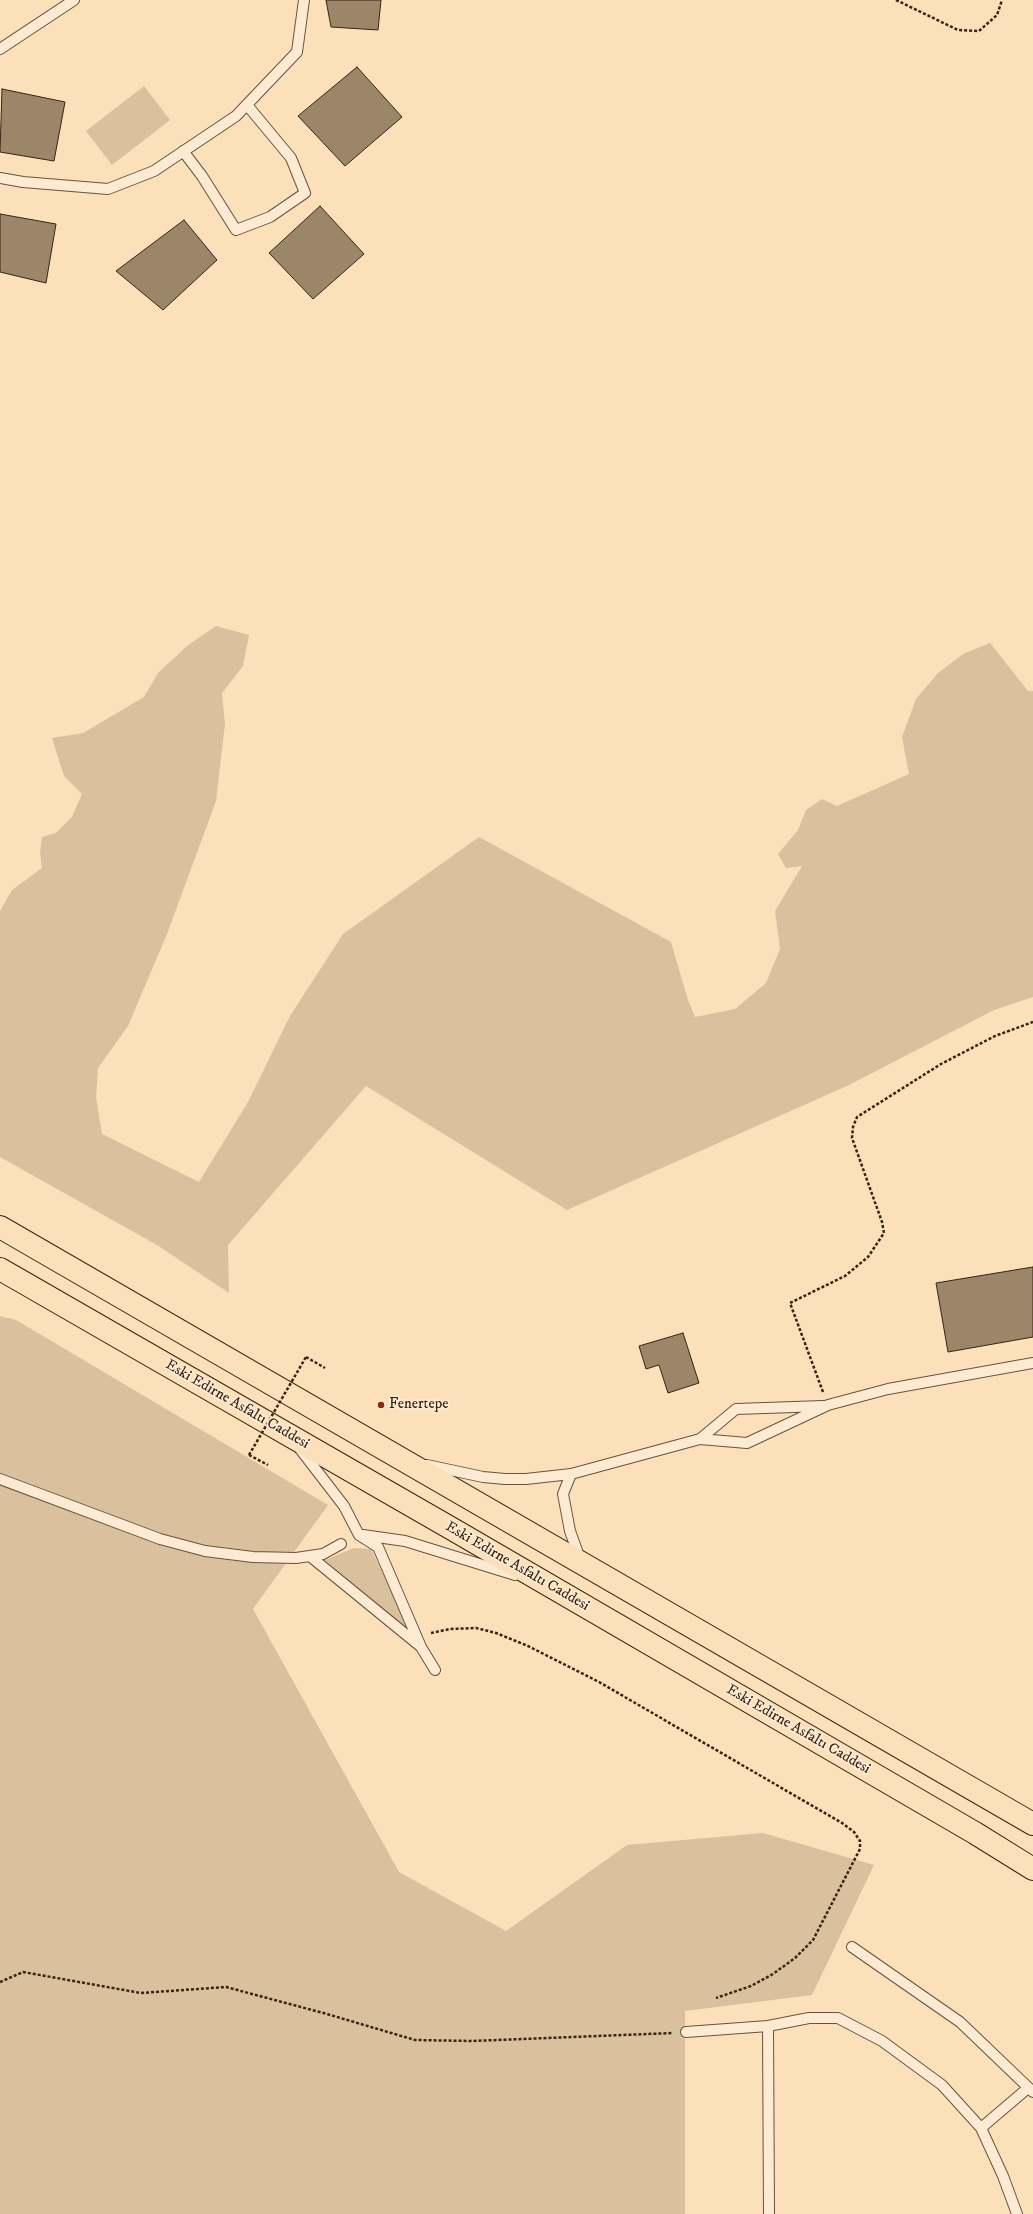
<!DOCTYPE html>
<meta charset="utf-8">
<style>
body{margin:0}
canvas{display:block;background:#fbe0b9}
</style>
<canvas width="1033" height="2214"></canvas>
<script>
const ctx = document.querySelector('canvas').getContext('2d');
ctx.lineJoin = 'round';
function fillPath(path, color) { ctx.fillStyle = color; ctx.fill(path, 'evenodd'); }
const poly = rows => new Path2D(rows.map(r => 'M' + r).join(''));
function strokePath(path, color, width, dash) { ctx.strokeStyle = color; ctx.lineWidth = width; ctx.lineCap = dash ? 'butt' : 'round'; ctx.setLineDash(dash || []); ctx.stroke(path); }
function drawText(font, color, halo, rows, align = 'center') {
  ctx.font = font + ' "IM FELL DW Pica",serif'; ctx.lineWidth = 3.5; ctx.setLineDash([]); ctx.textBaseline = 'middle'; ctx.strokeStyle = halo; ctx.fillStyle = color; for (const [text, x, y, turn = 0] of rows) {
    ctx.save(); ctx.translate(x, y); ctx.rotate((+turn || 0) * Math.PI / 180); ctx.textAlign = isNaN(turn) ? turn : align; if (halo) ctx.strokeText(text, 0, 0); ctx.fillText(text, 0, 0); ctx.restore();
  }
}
const green = poly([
 [144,86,170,120,112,165,86,131],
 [216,626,249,635,243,666,222,693,225,724,216,801,167,934,128,1026,98,1068,96,1097,102,1134,199,1182,248,1102,290,1016,343,934,479,837,671,942,688,1000,695,1017,735,1009,766,983,780,949,775,911,802,866,786,868,778,854,798,830,806,810,822,799,837,806,909,774,902,737,916,699,938,673,963,654,990,643,1028,691,1033,691,1033,997,994,1010,847,1086,567,1210,366,1086,228,1245,229,1293,157,1245,0,1157,0,911,12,890,42,868,40,853,42,837,56,833,72,817,82,794,64,776,52,738,83,733,144,697,158,673,187,646],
 [0,1316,16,1320,328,1505,253,1609,399,1872,506,1931,627,1845,763,1833,874,1865,812,1995,685,2011,685,2214,0,2214],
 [354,1548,371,1549,411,1633,325,1560]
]);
const building = poly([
 [326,0,381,0,378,30,331,27,326,0],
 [357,67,402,117,345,166,298,116,357,67],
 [2,89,65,102,54,161,0,152,2,89],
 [320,206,364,254,313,299,269,253,320,206],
 [0,214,56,224,46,283,0,272,0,214],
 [184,220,217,260,163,310,116,271,184,220],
 [1033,1267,1033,1337,948,1352,936,1283,1033,1267],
 [683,1333,699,1383,668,1393,659,1365,646,1369,639,1346,683,1333]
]);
const path = poly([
 [896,0,958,30,979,31,997,15,1002,0],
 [306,1357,325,1368],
 [823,1392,790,1303,845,1276,868,1257,884,1233,882,1222,852,1138,853,1127,857,1117,941,1064,995,1036,1033,1022],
 [249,1455,268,1465],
 [431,1633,450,1629,476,1628,496,1633,528,1646,599,1682,842,1823,854,1832,860,1841,860,1849,813,1940,795,1958,773,1974,751,1986,716,1998],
 [0,1982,23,1972,141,1993,226,1987,327,2014,415,2040,472,2041,673,2033]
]);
const lane = poly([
 [0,49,74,0],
 [183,151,202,176,236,230,270,217,305,193,291,158,247,105],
 [0,178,23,182,108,189,154,171,236,116,297,52,304,0],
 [700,1439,736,1409,823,1406],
 [300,1449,344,1506,359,1535,378,1547,421,1647,435,1670],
 [427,1465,483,1477,505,1479,526,1479,571,1474,700,1439,747,1443,828,1405,888,1389,1033,1363],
 [571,1474,563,1494,570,1531,580,1559],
 [0,1479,160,1539,205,1551,253,1557,296,1558,323,1554,341,1544],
 [363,1535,405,1541,515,1575],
 [311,1557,420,1646],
 [852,1947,960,2022,1033,2092],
 [768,2026,769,2214],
 [686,2032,768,2026,809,2018,838,2018,882,2041,942,2085,981,2128,1003,2176,1017,2214],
 [981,2128,1028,2088]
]);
const highway = poly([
 [0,1227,1033,1824],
 [0,1269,454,1530,975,1833,1033,1869]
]);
const pathBridge = poly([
 [249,1455,306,1357]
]);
const markers = [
 [381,1405,4,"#8f2418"]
];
const streetNames = [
 ["Eski Edirne Asfaltı Caddesi",237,1405,30],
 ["Eski Edirne Asfaltı Caddesi",517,1567,30],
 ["Eski Edirne Asfaltı Caddesi",798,1730,30]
];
const poiNames = [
 ["Fenertepe",389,1405]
];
fillPath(green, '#dac09d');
fillPath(building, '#9c8669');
strokePath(building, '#362513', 1);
strokePath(lane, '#67543c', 12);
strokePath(highway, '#362513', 24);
strokePath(path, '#362513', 2.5, [3, 2]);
strokePath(lane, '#fcebd2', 10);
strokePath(highway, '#fbe0b9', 22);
strokePath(pathBridge, '#362513', 2.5, [3, 2]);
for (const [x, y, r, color] of markers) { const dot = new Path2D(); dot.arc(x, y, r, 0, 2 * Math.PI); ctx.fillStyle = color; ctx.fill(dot); strokePath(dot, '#fcebd2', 1.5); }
drawText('15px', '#362513', '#fcebd2', streetNames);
drawText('15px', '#362513', '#fcebd2', poiNames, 'left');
</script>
